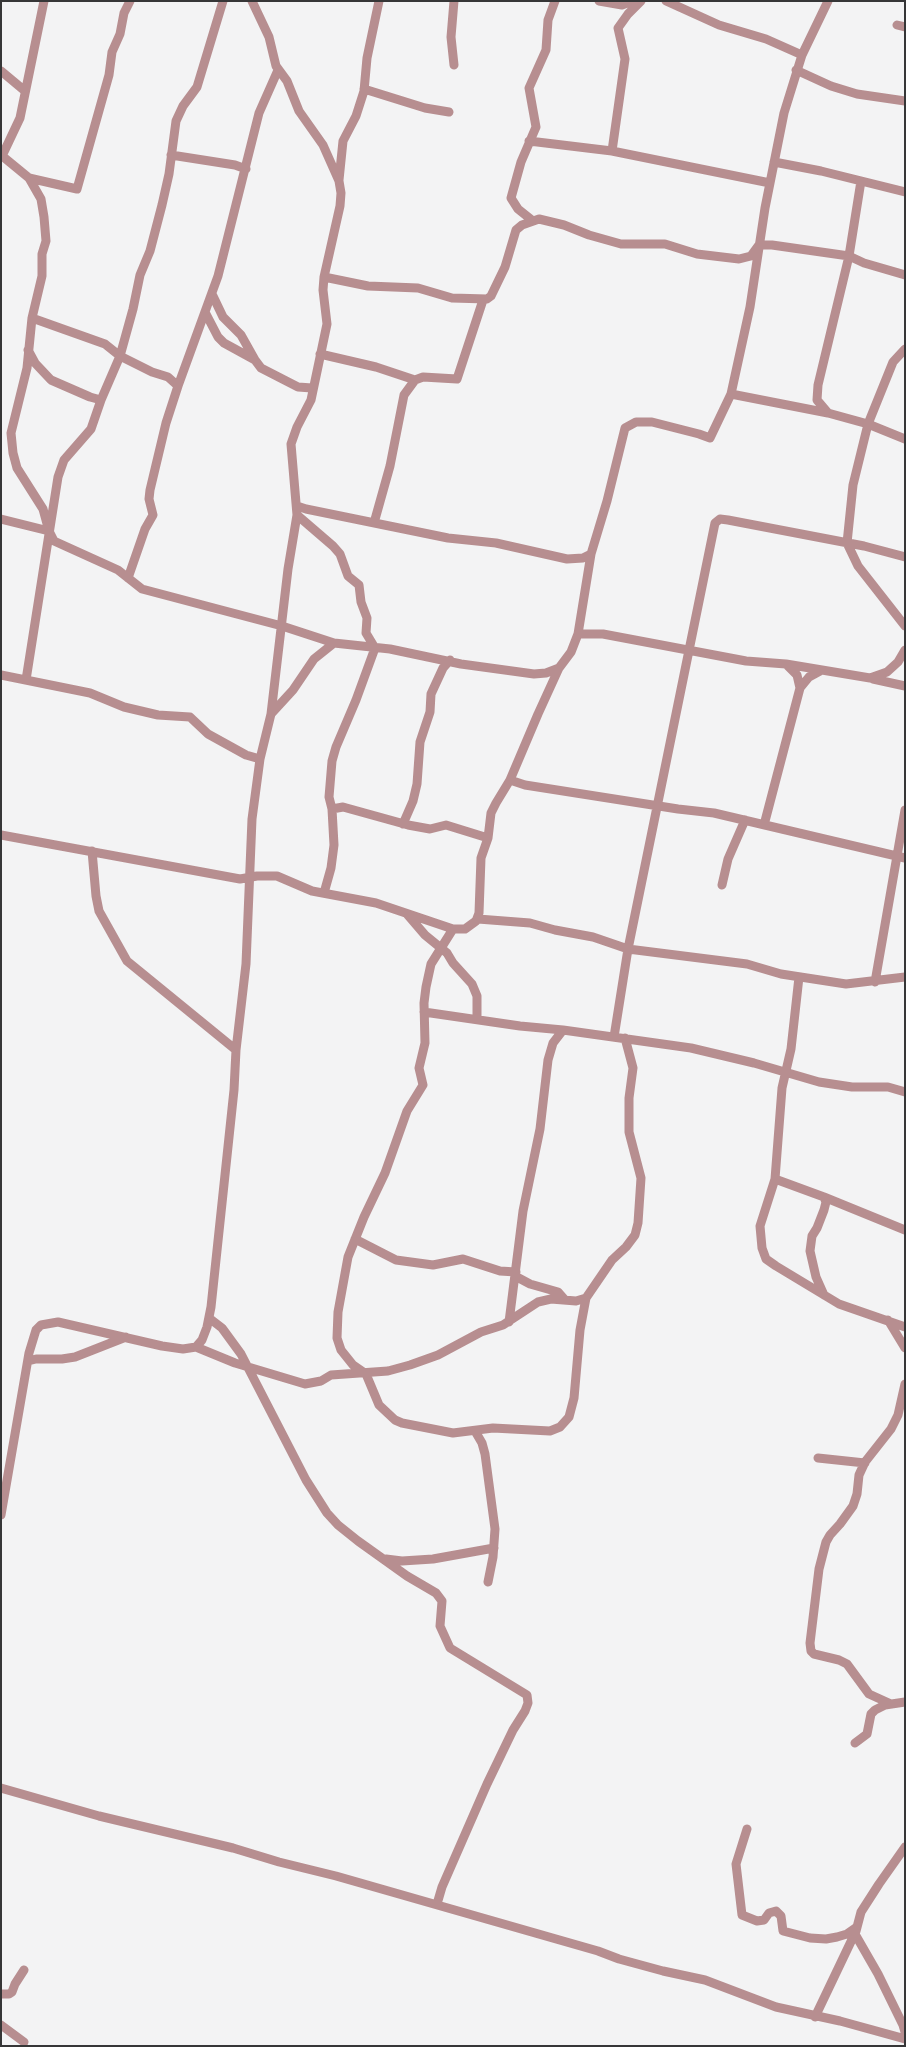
<!DOCTYPE html>
<style>
body{margin:0}
#map{position:relative;width:906px;height:2047px;overflow:hidden;background:#f3f3f4;font-family:"PT Sans Narrow",sans-serif}
canvas{display:block}
.frame{position:absolute;inset:0;border:2px solid #363637;pointer-events:none}
</style>
<div id="map">
<canvas width="906" height="2047"></canvas>
<div class="frame"></div>
</div>
<script>
const ctx = document.querySelector('canvas').getContext('2d');
ctx.lineJoin = 'round';
const poly = rows => new Path2D(rows.map(r => 'M' + r).join(''));
function strokePath(path, color, width, dash) { ctx.strokeStyle = color; ctx.lineWidth = width; ctx.lineCap = dash ? 'butt' : 'round'; ctx.setLineDash(dash || []); ctx.stroke(path); }
const minor = poly([
 [454,1,451,37,454,65],
 [599,1,622,5,633,1],
 [666,1,719,25,766,39,802,55],
 [897,25,905,27],
 [796,70,831,86,857,94,905,101],
 [1,71,25,91],
 [364,89,425,108,449,112],
 [529,141,612,151,770,183],
 [612,151,625,59,618,28,628,14,641,1],
 [1,155,29,178,41,199,44,217,46,241,42,254,42,276,32,318,27,368,11,433,13,453,17,468,43,509,49,531,54,541,118,570,142,589,282,626,334,643,390,649,461,664,534,674,546,673,559,668],
 [171,155,235,165,246,169],
 [2,156,20,118,44,1],
 [774,162,821,171,905,192],
 [29,178,77,189,109,75,112,52,120,34,124,13,130,1],
 [339,180,343,141,356,116,364,91,367,58,379,1],
 [533,221,518,209,511,198,521,162,536,127,529,88,546,50,548,20,555,1],
 [324,277,368,286,418,288,452,298,487,299,491,296,505,267,516,230,522,225,539,219,564,225,589,235,621,244,665,244,697,254,739,259,751,256,759,245,772,245,849,256,864,263,905,275],
 [212,294,223,317,241,335,255,360],
 [205,312,218,337,224,343,255,360,261,368,298,387,312,388],
 [32,318,105,344,120,356,152,372,168,377,178,386],
 [905,349,893,362,868,424,853,485,847,543,858,566,905,626],
 [28,350,35,363,51,380,90,397,101,400],
 [320,354,376,367,415,380],
 [731,394,828,413,868,424,905,439],
 [828,413,817,400,818,385,849,256,861,181],
 [297,506,306,509,448,538,496,543,567,559,583,558,591,554],
 [297,515,333,546,340,554,348,576,359,585,361,602,367,618,366,633,375,648,356,700,336,747,332,761,329,797,332,809,334,845,331,868,324,893],
 [1,519,49,531],
 [374,523,390,466,404,395,415,380,423,377,457,379,483,300],
 [128,578,145,529,153,515,149,499,150,490,166,423,178,386,218,276,259,113,278,70],
 [578,634,603,634,746,661,786,664,870,678,887,672,898,662,905,650],
 [787,665,797,675,800,688],
 [1,675,90,693,124,707,158,715,190,717,208,734,246,755,260,759],
 [873,679,905,686],
 [26,680,58,477,64,460,91,429,101,400,120,356,133,309,140,275,150,251,162,205,169,174,176,121,183,106,197,87,223,1],
 [271,714,293,690,314,659,334,643],
 [510,780,525,785,678,809,714,813,905,858],
 [332,809,343,807,408,825,430,829,446,825,488,838],
 [403,824,413,801,417,784,420,742,430,712,431,694,443,668,450,660],
 [764,825,800,688,809,677,820,671],
 [1,835,240,879,257,876,277,876,312,891,376,903,453,929,465,929,476,921,479,913,481,858,488,838,491,813,496,803,510,780,538,714,559,668,571,652,578,634,591,554,607,501,625,428,636,422,652,422,699,434,710,438,731,394,750,307,765,208,784,113,802,55,828,1],
 [92,851,96,896,99,911,127,961,236,1050],
 [722,885,728,859,745,820],
 [407,914,425,935,447,953,453,963,472,984,477,996,477,1019],
 [478,919,530,923,555,930,593,937,628,949,747,964,781,974,846,984,905,977],
 [453,929,431,964,426,987,424,1003,425,1043,419,1068,423,1085,407,1111,385,1173,364,1217,348,1257,338,1312,337,1338,341,1350,353,1365,366,1374,379,1405,395,1420,402,1423,453,1433,493,1428,550,1431,560,1427,569,1417,574,1398,580,1330,586,1298],
 [799,977,791,1049,782,1088,775,1179,760,1226,762,1248,766,1259,776,1266,839,1304,905,1327],
 [875,982,905,810],
 [424,1012,520,1026,563,1030,691,1048,754,1063,819,1082,852,1087,888,1087,905,1092],
 [614,1037,628,949,715,523,720,519,728,520,864,546,905,557],
 [775,1179,824,1197,905,1230],
 [355,1239,396,1260,433,1265,463,1259,500,1271,516,1272],
 [515,1276,530,1284,558,1292,565,1300],
 [824,1295,816,1277,810,1251,812,1236,817,1228,824,1210,826,1202,824,1197],
 [209,1318,222,1328,241,1354,306,1480,327,1513,338,1525,358,1541,407,1576,436,1593,442,1601,440,1626,450,1648,527,1695,528,1703,525,1711,513,1730,487,1784,442,1887,437,1904],
 [888,1320,905,1348],
 [509,1322,523,1211,540,1129,548,1060,553,1043,563,1030],
 [196,1347,235,1363,305,1384,321,1381,331,1375,388,1371,410,1365,438,1355,481,1332,503,1325,538,1302,551,1299,576,1301,586,1298,612,1260,626,1247,635,1235,638,1223,641,1178,629,1132,629,1098,633,1068,625,1038],
 [28,1361,36,1359,62,1359,75,1357,126,1337],
 [475,1431,482,1443,485,1454,495,1529,493,1557,488,1582],
 [818,1458,865,1463],
 [1,1515,29,1353,36,1330,41,1325,58,1322,162,1346,183,1349,196,1347,202,1340,207,1327,211,1307,234,1090,236,1050,246,964,252,819,260,759,271,714,288,569,297,515,291,444,297,427,311,400,327,324,323,290,324,277,340,206,341,193,339,181,323,145,299,111,287,81,276,66,269,37,252,1],
 [386,1559,402,1561,433,1559,494,1548],
 [891,1704,869,1694,847,1664,839,1660,814,1654,811,1651,810,1643,819,1569,826,1542,830,1535,840,1524,853,1506,857,1494,859,1475,865,1462,891,1429,898,1415,905,1384],
 [855,1743,867,1734,871,1714,875,1710,885,1705,905,1702],
 [1,1788,99,1816,233,1848,279,1862,336,1876,598,1951,619,1959,663,1971,705,1980,776,2007,840,2021,905,2039],
 [747,1829,736,1864,742,1915,757,1921,764,1920,769,1913,776,1911,781,1916,783,1931,810,1938,826,1939,837,1937,847,1934,857,1927],
 [855,1934,878,1974,903,2025,905,2032],
 [1,1994,9,1994,12,1992,15,1984,24,1970],
 [815,2017,856,1931,861,1912,879,1884,905,1847],
 [1,2025,24,2042]
]);
strokePath(minor, '#b78e90', 9);
</script>
